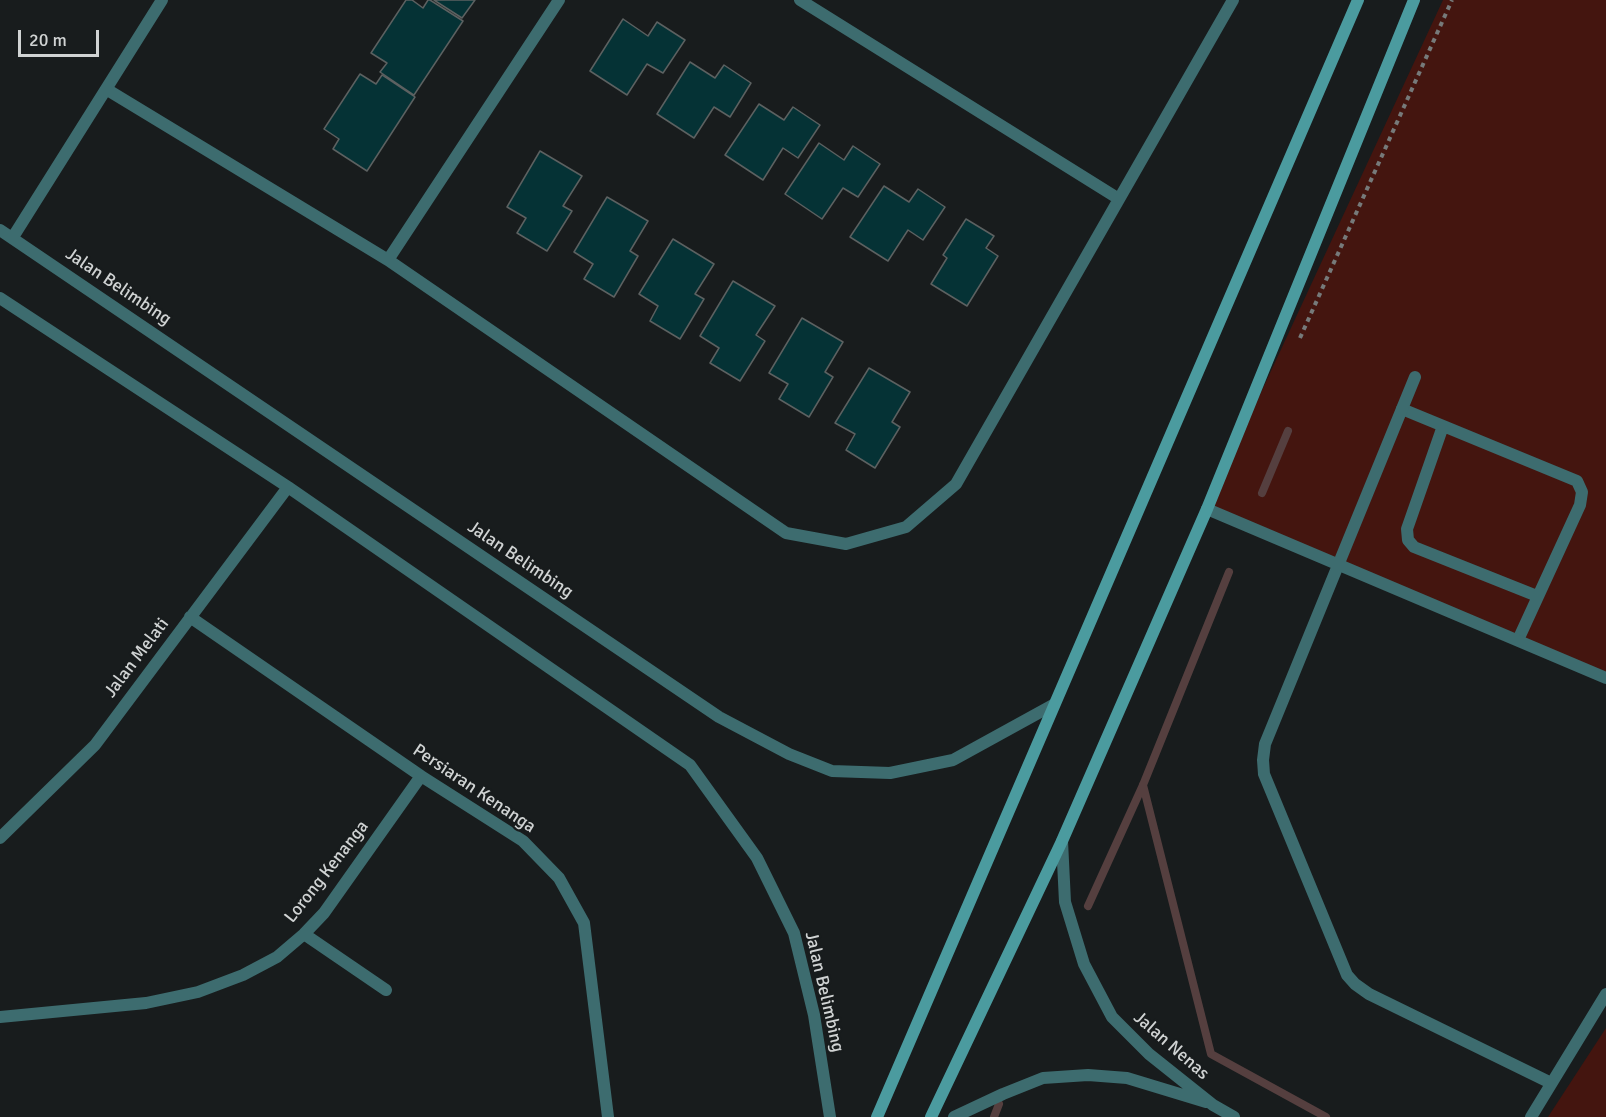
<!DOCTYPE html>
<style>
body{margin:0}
#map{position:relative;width:1606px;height:1117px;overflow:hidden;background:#181c1d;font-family:Signika,sans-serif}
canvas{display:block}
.scale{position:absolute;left:18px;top:30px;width:81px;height:27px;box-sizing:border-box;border:3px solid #d0d3d3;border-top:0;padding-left:8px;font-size:18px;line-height:21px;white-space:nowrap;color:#d0d3d3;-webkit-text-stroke:4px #181c1d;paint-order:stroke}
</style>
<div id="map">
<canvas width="1606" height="1117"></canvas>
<div class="scale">20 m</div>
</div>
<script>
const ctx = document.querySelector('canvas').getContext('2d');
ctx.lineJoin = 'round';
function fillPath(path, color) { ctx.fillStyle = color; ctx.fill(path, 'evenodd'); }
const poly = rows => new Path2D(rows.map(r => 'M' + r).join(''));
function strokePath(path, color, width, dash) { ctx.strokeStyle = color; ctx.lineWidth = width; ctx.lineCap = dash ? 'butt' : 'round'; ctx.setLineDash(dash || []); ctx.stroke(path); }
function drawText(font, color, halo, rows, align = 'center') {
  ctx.font = font + ' Signika,sans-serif'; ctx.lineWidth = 4.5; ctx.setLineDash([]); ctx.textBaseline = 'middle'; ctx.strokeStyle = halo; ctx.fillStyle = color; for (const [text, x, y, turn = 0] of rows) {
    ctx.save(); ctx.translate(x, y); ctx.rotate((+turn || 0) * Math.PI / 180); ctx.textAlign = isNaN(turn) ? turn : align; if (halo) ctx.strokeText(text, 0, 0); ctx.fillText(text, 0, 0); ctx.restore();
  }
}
const green = poly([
 [1443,0,1606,0,1606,678,1207,509],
 [1606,1028,1606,1117,1548,1117]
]);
const stream = poly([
 [1262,493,1288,431],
 [1143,785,1211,1054,1326,1117],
 [1088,906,1143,785,1229,572],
 [994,1117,999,1104]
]);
const building = poly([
 [406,0,412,0,423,8,428,0,430,0,463,21,414,95,380,72,387,63,371,53,406,0],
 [434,0,475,0,462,18,434,0],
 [623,19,648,36,657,22,685,40,663,73,647,64,627,95,590,71,623,19],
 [690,62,715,78,724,65,751,83,730,117,714,107,694,138,657,114,690,62],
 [360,74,376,84,382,75,415,97,367,171,333,149,339,139,324,129,360,74],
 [759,104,784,120,793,107,820,125,798,158,783,148,763,180,725,155,759,104],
 [819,143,844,160,853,146,880,164,858,197,843,188,822,219,785,194,819,143],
 [540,151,582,176,563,206,572,211,547,251,517,233,526,218,507,207,540,151],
 [884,186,909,202,918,189,945,207,923,240,908,230,888,261,850,237,884,186],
 [607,197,648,221,630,251,638,256,614,297,584,279,593,264,574,252,607,197],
 [966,219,994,236,986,248,998,256,967,306,931,284,947,258,943,255,966,219],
 [673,239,714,264,695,294,704,299,680,339,650,321,658,306,639,294,673,239],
 [733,281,775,306,756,335,765,341,740,381,710,363,719,348,700,336,733,281],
 [802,318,843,342,825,372,833,377,809,417,779,399,788,384,769,373,802,318],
 [869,368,910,392,892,422,900,427,875,468,846,450,855,434,835,423,869,368]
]);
const path = poly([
 [1300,338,1452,0]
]);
const lane = poly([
 [1402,409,1577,481,1582,492,1580,505,1518,640],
 [1443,426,1407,529,1408,540,1414,547,1537,596]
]);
const street = poly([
 [800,0,1119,199],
 [106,89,388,260,786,533,846,544,906,527,956,484,1233,0],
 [0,230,719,717,789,754,832,771,890,773,953,760,1053,705],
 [13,237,162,0],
 [388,260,559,0],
 [0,298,288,487,690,765,757,858,794,933,814,1015,830,1117],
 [1415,377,1265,744,1263,760,1264,774,1347,975,1355,984,1369,994,1551,1083],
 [1207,509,1606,678],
 [190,617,421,776,523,841,559,878,584,923,608,1117],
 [0,838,95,745,288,487],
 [1062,841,1065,902,1084,964,1112,1017,1149,1054,1213,1105,1234,1117],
 [304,934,386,990],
 [0,1017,146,1003,198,992,243,975,277,957,304,934,324,913,421,776],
 [954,1117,1003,1094,1043,1078,1088,1075,1127,1078,1206,1102],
 [1531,1117,1606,994]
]);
const secondary = poly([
 [877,1117,1358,0],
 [931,1117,1062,841,1207,509,1414,0]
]);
const streetNames = [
 ["Jalan Belimbing",118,287,34],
 ["Jalan Belimbing",520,560,34],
 ["Jalan Melati",137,658,-53],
 ["Persiaran Kenanga",474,789,34],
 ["Lorong Kenanga",327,872,-52],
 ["Jalan Belimbing",824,992,77],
 ["Jalan Nenas",1171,1046,41]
];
fillPath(green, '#44150f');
strokePath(stream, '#553f3f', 8);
fillPath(building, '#053235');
strokePath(building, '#5c6161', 1.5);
strokePath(path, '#767a7a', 4, [4.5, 4.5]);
strokePath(lane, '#3d6c6f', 12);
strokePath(street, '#3d6c6f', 12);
strokePath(secondary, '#4b9b9f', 12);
drawText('18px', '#d0d3d3', '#181c1d', streetNames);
</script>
